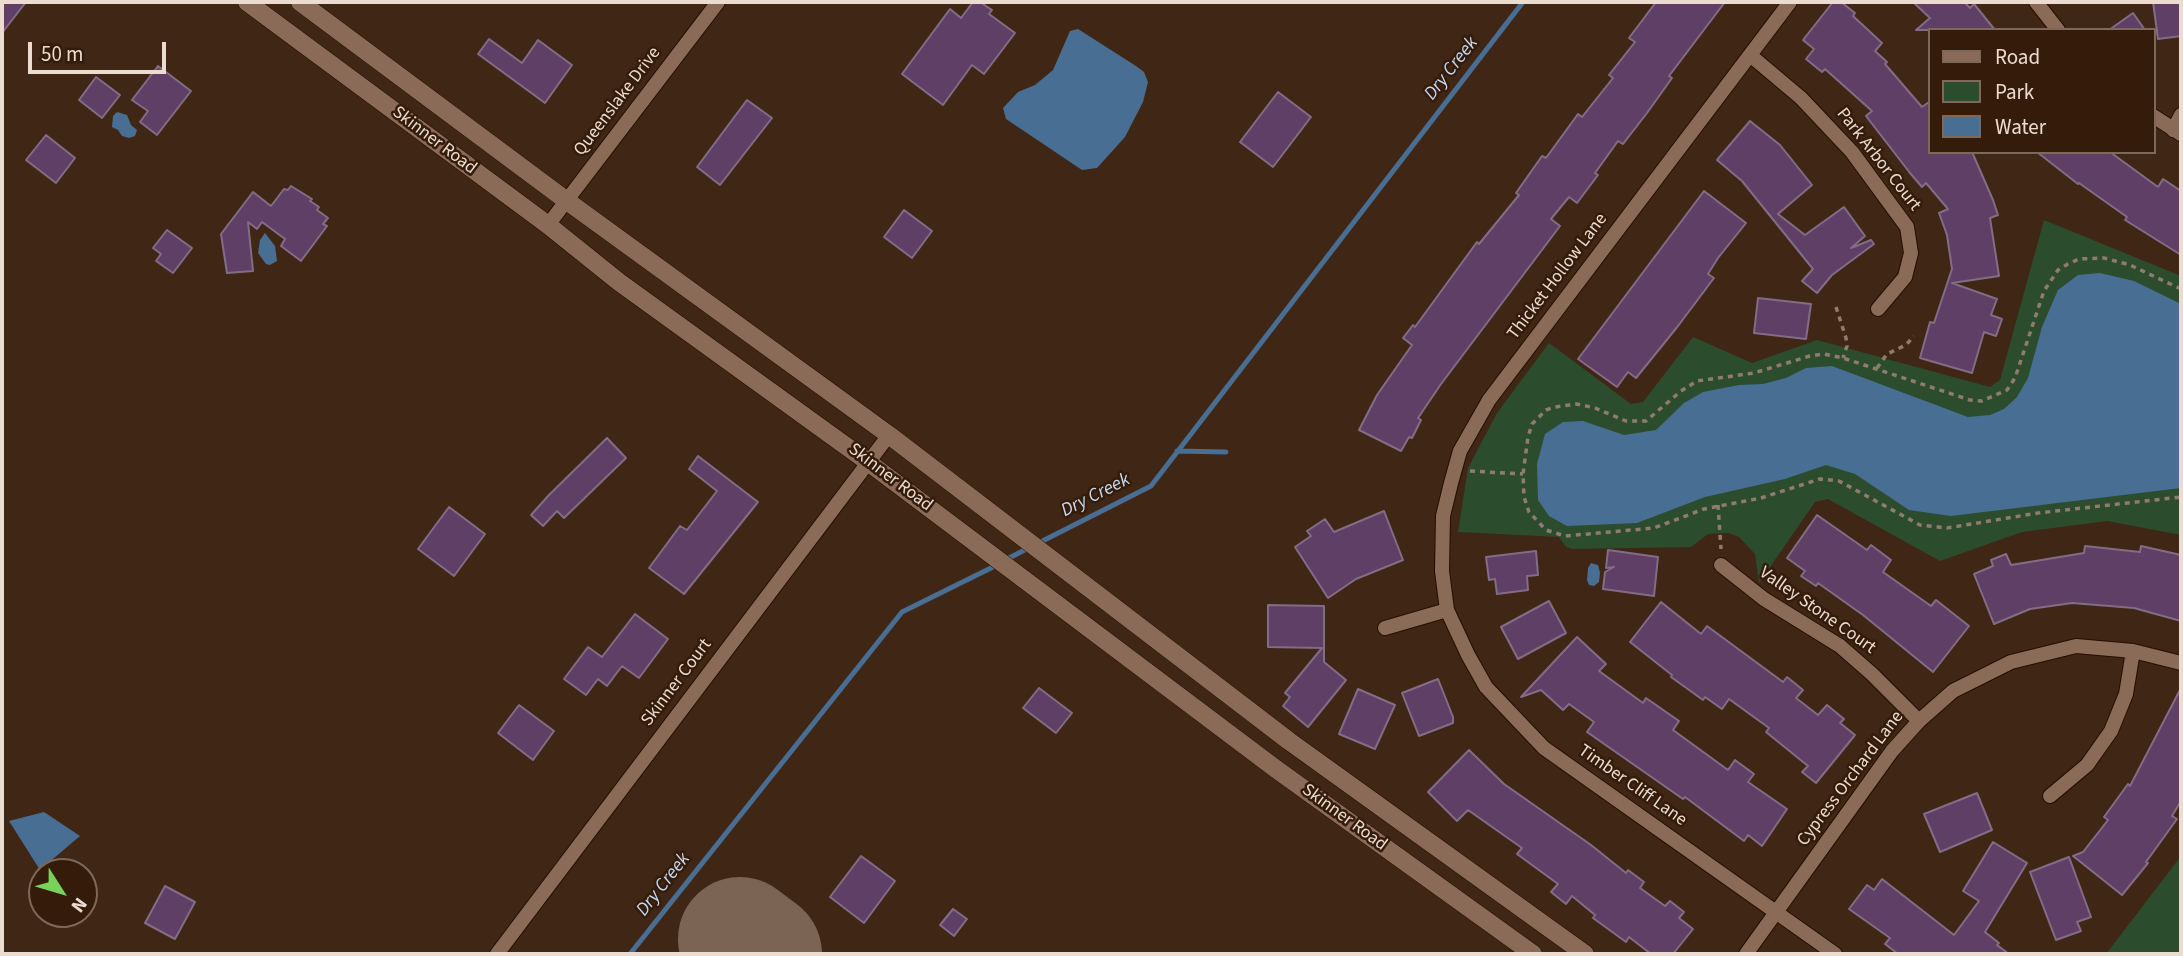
<!DOCTYPE html>
<style>
body{margin:0}
#map{position:relative;width:2183px;height:956px;overflow:hidden;background:#402614;font-family:"Source Sans 3",sans-serif}
canvas{display:block}
.frame{position:absolute;inset:0;border:4px solid #ecdbcf;pointer-events:none}
.legend{position:absolute;left:1928px;top:28px;width:228px;height:126px;box-sizing:border-box;background:#351c0a;border:2px solid #7e6859;margin:0;padding:9px 12px;list-style:none;font-size:21px;color:#ecdbcf}
.legend li{display:flex;align-items:center;gap:14px;height:35px}
.legend b{width:35px;border:2px solid #7e6859}
.north{position:absolute;left:28px;top:858px;width:70px;height:70px;box-sizing:border-box;background:#351c0a;border:2px solid #7e6859;border-radius:50%;rotate:127deg;font-size:19px;font-weight:700;line-height:28px;text-align:center;color:#ecdbcf}
.north::after{content:'';display:block;margin:auto;width:24px;height:32px;background:#78d158;clip-path:polygon(50% 0,100% 100%,50% 72%,0 100%)}
.scale{position:absolute;left:28px;top:42px;width:138px;height:32px;box-sizing:border-box;border:4px solid #ecdbcf;border-top:0;padding-left:9px;font-size:21px;line-height:24px;white-space:nowrap;color:#ecdbcf;-webkit-text-stroke:5px #351c0a;paint-order:stroke}
</style>
<div id="map">
<canvas width="2183" height="956"></canvas>
<div class="frame"></div>
<ul class="legend">
<li><b style="height:9px;background:#896b57"></b>Road</li>
<li><b style="height:19px;background:#2b4d2e"></b>Park</li>
<li><b style="height:19px;background:#486e94"></b>Water</li>
</ul>
<div class="north">N</div>
<div class="scale">50 m</div>
</div>
<script>
const ctx = document.querySelector('canvas').getContext('2d');
ctx.lineJoin = 'round';
function fillPath(path, color) { ctx.fillStyle = color; ctx.fill(path, 'evenodd'); }
const poly = rows => new Path2D(rows.map(r => 'M' + r).join(''));
function strokePath(path, color, width, dash) { ctx.strokeStyle = color; ctx.lineWidth = width; ctx.lineCap = dash ? 'butt' : 'round'; ctx.setLineDash(dash || []); ctx.stroke(path); }
function drawText(font, color, halo, rows, align = 'center') {
  ctx.font = font + ' "Source Sans 3",sans-serif'; ctx.lineWidth = 5; ctx.setLineDash([]); ctx.textBaseline = 'middle'; ctx.strokeStyle = halo; ctx.fillStyle = color; for (const [text, x, y, turn = 0] of rows) {
    ctx.save(); ctx.translate(x, y); ctx.rotate((+turn || 0) * Math.PI / 180); ctx.textAlign = isNaN(turn) ? turn : align; if (halo) ctx.strokeText(text, 0, 0); ctx.fillText(text, 0, 0); ctx.restore();
  }
}
const built = poly([
 [748,902,821,954,710,954]
]);
const green = poly([
 [2044,220,2181,276,2181,535,2107,521,2022,532,1940,561,1828,499,1815,502,1759,583,1755,554,1739,537,1729,533,1708,534,1691,547,1573,549,1566,547,1559,537,1458,532,1468,468,1497,413,1549,343,1631,404,1643,402,1693,337,1752,363,1817,340,1990,387,2000,380],
 [2181,856,2181,954,2106,954]
]);
const water = poly([
 [1078,29,1136,66,1144,72,1148,82,1143,102,1125,137,1097,168,1082,170,1006,119,1003,108,1018,92,1035,85,1053,70,1070,31],
 [117,112,127,115,131,125,137,130,135,136,129,138,122,136,118,130,112,127,113,116],
 [265,233,275,246,277,261,270,265,266,264,258,253,260,240],
 [2100,273,2134,281,2181,304,2181,488,1951,516,1909,510,1855,474,1826,465,1785,479,1705,497,1637,523,1567,526,1549,516,1538,500,1537,464,1545,434,1563,422,1583,421,1624,435,1656,430,1684,403,1703,392,1739,385,1763,384,1786,378,1806,368,1832,366,1968,417,1990,415,2004,409,2017,397,2028,378,2042,327,2058,290,2078,275],
 [1591,563,1598,565,1600,573,1599,582,1594,586,1589,585,1587,580,1588,568],
 [44,812,80,836,40,870,9,821]
]);
const stream = poly([
 [1177,451,1226,452],
 [1005,560,1151,486,1523,2],
 [630,954,902,612,997,565]
]);
const runway = poly([
 [740,939,760,954]
]);
const building = poly([
 [2,2,26,2,2,33,2,2],
 [973,2,980,2,992,10,989,14,1015,33,984,74,972,65,943,105,902,74,950,9,961,18,973,2],
 [1656,2,1725,2,1669,76,1672,78,1647,113,1623,144,1618,141,1595,173,1598,175,1577,203,1569,197,1551,219,1560,226,1441,384,1418,418,1421,420,1412,438,1409,437,1401,451,1359,430,1377,395,1412,345,1403,338,1413,325,1415,327,1477,242,1479,244,1519,195,1516,193,1542,156,1546,158,1578,114,1582,117,1613,78,1609,75,1635,42,1629,38,1656,2],
 [1833,2,1841,2,1855,13,1853,16,1882,43,1875,51,1887,62,1885,64,1922,107,1929,102,1929,152,1972,152,1993,200,1998,215,1990,218,1999,276,1952,283,1997,299,1991,315,2002,319,1996,336,1984,332,1972,373,1920,358,1930,322,1934,323,1952,269,1947,235,1939,213,1948,209,1926,183,1922,187,1910,173,1866,116,1872,111,1825,69,1822,72,1806,59,1814,49,1803,40,1833,2],
 [1913,2,1964,2,1970,8,1974,4,1995,30,1916,30,1930,18,1913,2],
 [2153,2,2181,2,2181,36,2158,39,2153,2],
 [2133,13,2145,30,2109,30,2133,13],
 [489,39,522,63,538,40,572,65,545,103,478,54,489,39],
 [158,66,191,91,157,135,140,122,148,111,132,100,158,66],
 [96,77,120,95,102,118,79,100,96,77],
 [1278,92,1311,117,1273,167,1240,142,1278,92],
 [747,100,772,118,720,185,697,167,747,100],
 [1750,121,1780,145,1812,185,1778,214,1805,235,1844,207,1865,236,1851,248,1871,240,1874,244,1832,275,1817,293,1802,281,1813,269,1742,181,1717,160,1750,121],
 [46,135,75,158,56,183,26,160,46,135],
 [2037,152,2110,152,2158,187,2163,179,2181,191,2181,255,2125,220,2127,217,2079,183,2078,184,2037,152],
 [291,186,312,199,310,201,319,207,317,210,328,218,323,224,327,226,301,261,281,246,285,239,262,222,257,229,248,222,253,271,227,273,221,234,253,192,271,206,284,189,288,190,291,186],
 [1704,191,1746,223,1718,258,1708,274,1714,278,1678,326,1636,378,1628,372,1617,387,1578,359,1704,191],
 [904,210,932,231,912,258,884,237,904,210],
 [167,230,192,248,173,273,156,261,161,254,153,248,167,230],
 [1758,298,1811,304,1806,339,1754,333,1758,298],
 [607,438,626,458,564,518,557,511,543,526,531,515,549,495,607,438],
 [698,456,758,502,684,594,649,568,680,526,687,530,717,491,689,469,698,456],
 [449,507,485,534,454,576,418,549,449,507],
 [1384,511,1403,560,1356,579,1328,598,1295,547,1311,536,1307,531,1325,519,1334,532,1384,511],
 [1817,515,1867,550,1871,545,1891,560,1883,572,1931,606,1936,600,1969,626,1933,672,1863,615,1818,583,1816,586,1801,576,1805,571,1787,558,1817,515],
 [2085,546,2140,552,2141,546,2181,555,2181,621,2134,608,2072,603,2030,609,1994,624,1974,574,1993,566,1991,560,2006,554,2011,565,2084,553,2085,546],
 [1608,550,1658,557,1654,596,1603,589,1605,572,1614,567,1606,568,1608,550],
 [1536,551,1538,575,1527,576,1528,590,1497,594,1495,579,1489,580,1486,557,1536,551],
 [1549,601,1566,633,1518,659,1501,627,1549,601],
 [1661,602,1701,634,1707,626,1783,682,1787,677,1803,690,1796,698,1818,715,1827,705,1844,719,1840,723,1855,735,1816,783,1802,772,1808,766,1766,732,1769,728,1729,699,1722,709,1705,697,1703,700,1671,677,1672,675,1630,642,1661,602],
 [1268,605,1324,606,1324,662,1346,680,1308,727,1283,706,1290,697,1285,693,1322,648,1268,647,1268,605],
 [635,614,668,639,639,678,622,666,607,686,598,679,586,695,564,679,588,647,602,657,635,614],
 [1577,637,1606,664,1599,671,1643,703,1646,698,1679,721,1673,730,1728,770,1735,760,1754,774,1748,782,1787,809,1762,846,1748,835,1744,841,1685,797,1683,799,1587,732,1594,722,1569,704,1563,710,1541,690,1521,697,1577,637],
 [1438,679,1453,717,1453,723,1419,736,1402,693,1438,679],
 [1039,688,1072,713,1056,733,1023,708,1039,688],
 [2181,688,2181,801,2172,816,2177,819,2146,862,2148,863,2122,895,2073,856,2083,852,2108,820,2104,817,2128,784,2130,786,2181,688],
 [1358,689,1395,705,1375,749,1339,734,1358,689],
 [519,705,554,731,533,760,498,733,519,705],
 [1469,750,1504,784,1591,845,1626,873,1628,870,1644,882,1640,888,1665,906,1670,901,1684,912,1679,918,1693,929,1673,954,1651,954,1629,937,1626,942,1593,918,1595,915,1572,896,1566,904,1551,892,1558,884,1517,854,1522,848,1468,810,1457,821,1428,792,1469,750],
 [1977,793,1992,830,1940,852,1924,814,1977,793],
 [1993,842,2027,863,1985,932,1999,943,1997,945,2009,954,1898,954,1885,944,1890,938,1849,909,1867,885,1874,890,1882,879,1954,935,1979,901,1963,891,1993,842],
 [861,856,895,881,864,923,830,897,861,856],
 [2069,857,2091,917,2077,922,2081,931,2056,940,2030,872,2069,857],
 [165,886,195,902,175,939,145,923,165,886],
 [953,909,967,919,954,936,940,925,953,909]
]);
const path = poly([
 [2181,289,2130,265,2104,258,2079,259,2068,264,2058,270,2044,291,2015,378,2007,390,1982,401,1970,400,1843,358,1824,354,1810,356,1754,373,1697,381,1681,391,1646,421,1626,421,1595,408,1577,404,1555,407,1546,410,1532,424,1528,437,1523,474,1524,497,1529,512,1546,530,1565,536,1654,528,1704,509,1761,498,1820,479,1839,481,1920,525,1947,528,2038,513,2181,497],
 [1836,307,1846,338,1847,346,1843,358],
 [1877,368,1887,354,1906,345,1914,336],
 [1470,471,1523,474],
 [1718,505,1721,549]
]);
const minor = poly([
 [1790,2,1489,400,1460,451,1451,483,1443,516,1442,571,1447,610,1468,655,1486,687,1544,748,1835,954],
 [2036,2,2058,30],
 [1750,55,1801,98,1852,152,1907,227,1911,253,1905,277,1878,309],
 [2153,116,2181,134],
 [2173,130,2181,115],
 [548,225,718,2],
 [1721,565,1764,599,1840,646,1872,674,1919,721],
 [1385,628,1447,610],
 [2050,796,2087,765,2111,731,2126,694,2133,651],
 [497,954,889,435],
 [1746,954,1892,751,1919,721,1953,691,2011,662,2076,646,2133,651,2181,663]
]);
const tertiary = poly([
 [247,2,548,225,619,282,868,462,1276,769,1533,954],
 [300,2,567,201,889,435,1289,741,1585,954]
]);
const streetNames = [
 ["Queenslake Drive",618,102,-53],
 ["Skinner Road",434,141,37],
 ["Park Arbor Court",1878,160,52],
 ["Thicket Hollow Lane",1558,277,-53],
 ["Skinner Road",890,478,37],
 ["Valley Stone Court",1817,611,35],
 ["Skinner Court",677,683,-53],
 ["Cypress Orchard Lane",1851,779,-53],
 ["Timber Cliff Lane",1632,786,35],
 ["Skinner Road",1344,818,36]
];
const waterNames = [
 ["Dry Creek",1452,69,-52],
 ["Dry Creek",1096,496,-27],
 ["Dry Creek",664,885,-52]
];
fillPath(built, '#4d2d16');
fillPath(green, '#2b4d2e');
fillPath(water, '#486e94');
strokePath(stream, '#486e94', 5);
strokePath(runway, '#7b6454', 124);
fillPath(building, '#5f3f65');
strokePath(building, '#826c86', 2);
strokePath(minor, '#250e00', 16);
strokePath(tertiary, '#250e00', 19);
strokePath(path, '#917b6c', 3.5, [5, 5]);
strokePath(minor, '#896b57', 14);
strokePath(tertiary, '#896b57', 18);
drawText('18px', '#ecdbcf', '#351c0a', streetNames);
drawText('italic 19px', '#c3daf2', '#351c0a', waterNames);
</script>
